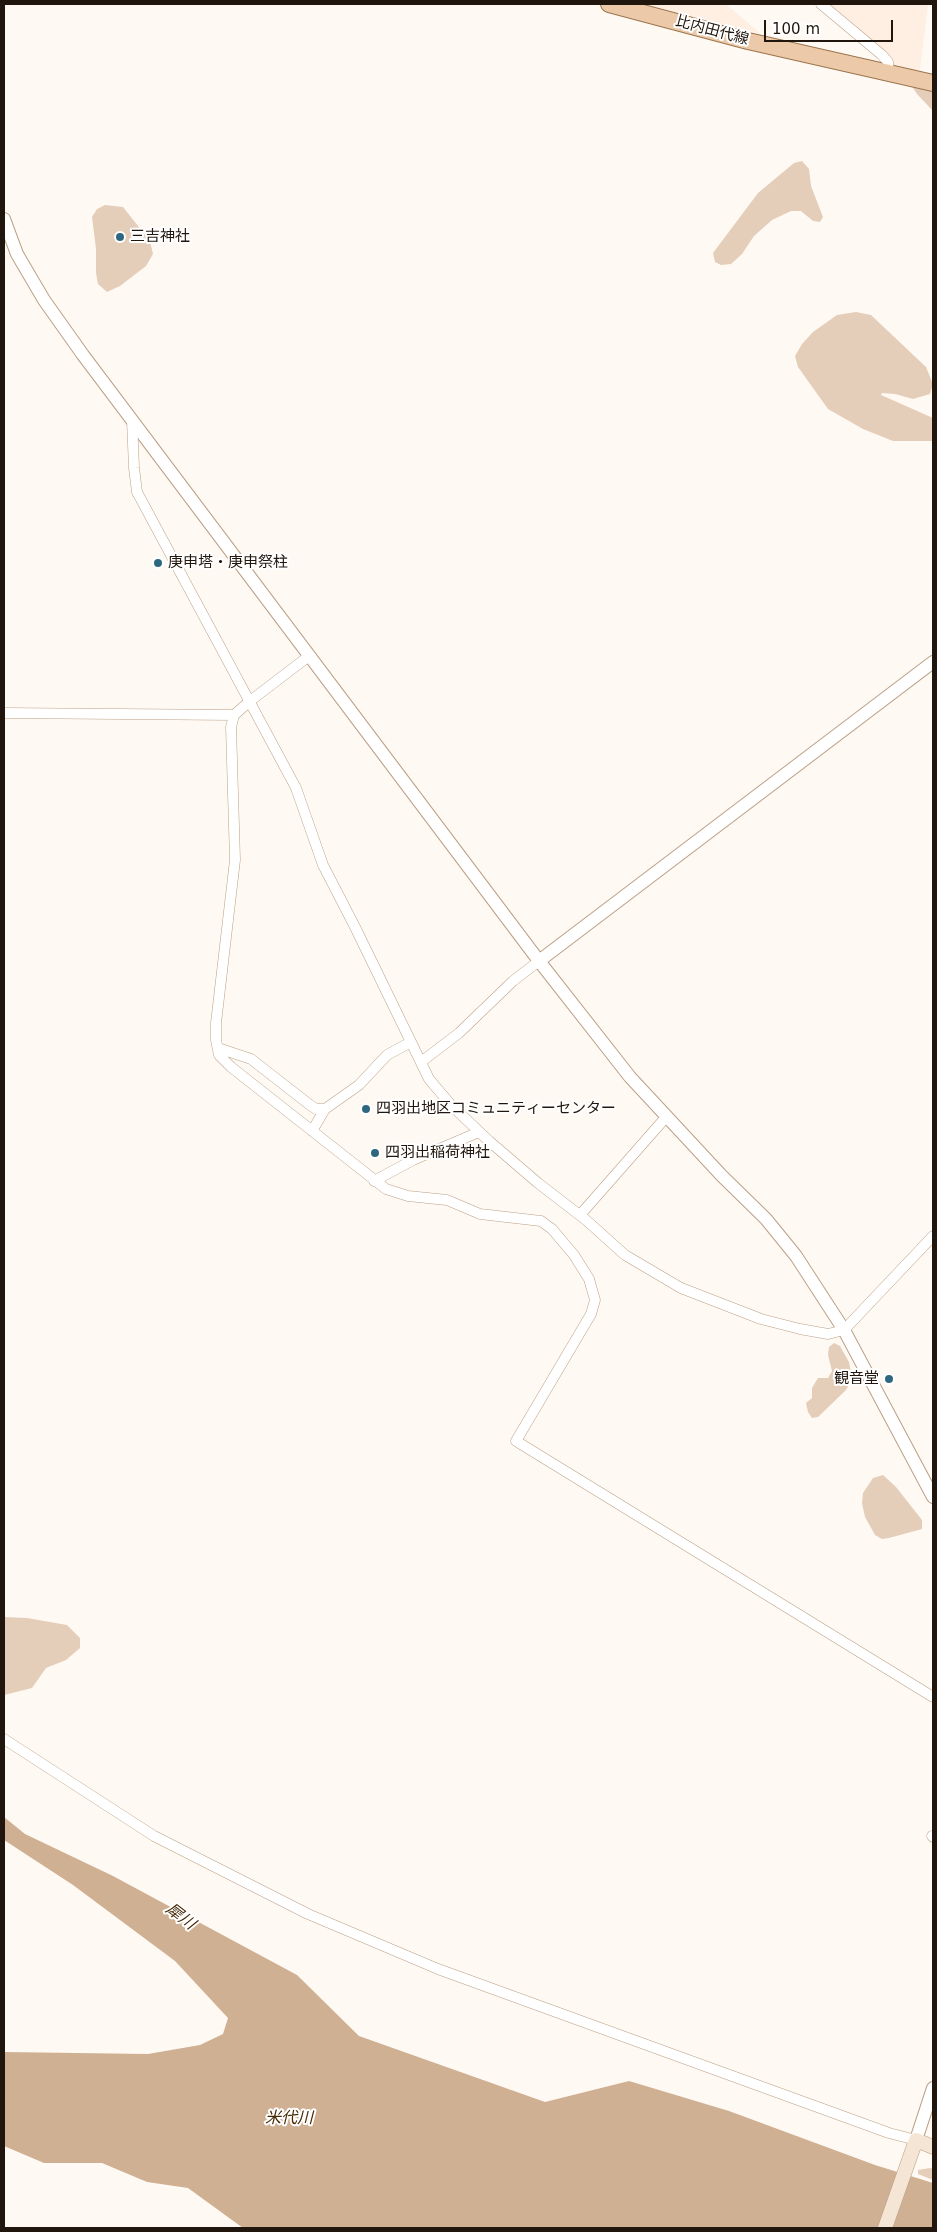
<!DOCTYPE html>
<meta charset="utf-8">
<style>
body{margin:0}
#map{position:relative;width:937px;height:2232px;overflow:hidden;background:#fff9f3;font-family:"DejaVu Sans",sans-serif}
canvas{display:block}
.frame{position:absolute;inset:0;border:5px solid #20160d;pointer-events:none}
.scale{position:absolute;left:764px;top:20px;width:129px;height:22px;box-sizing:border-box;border:2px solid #20160d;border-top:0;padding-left:6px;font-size:15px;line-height:18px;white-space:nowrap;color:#20160d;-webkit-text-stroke:4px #fff;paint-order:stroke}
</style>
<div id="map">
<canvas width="937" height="2232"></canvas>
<div class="frame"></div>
<div class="scale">100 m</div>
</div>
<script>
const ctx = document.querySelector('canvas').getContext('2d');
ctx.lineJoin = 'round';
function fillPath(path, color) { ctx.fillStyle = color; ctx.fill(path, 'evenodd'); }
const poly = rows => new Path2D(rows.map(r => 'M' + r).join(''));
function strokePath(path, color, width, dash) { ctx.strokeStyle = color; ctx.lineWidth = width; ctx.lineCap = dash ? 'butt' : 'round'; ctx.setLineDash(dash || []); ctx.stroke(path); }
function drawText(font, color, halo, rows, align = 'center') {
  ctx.font = font + ' "DejaVu Sans","Noto Sans JP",sans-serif'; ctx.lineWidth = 4; ctx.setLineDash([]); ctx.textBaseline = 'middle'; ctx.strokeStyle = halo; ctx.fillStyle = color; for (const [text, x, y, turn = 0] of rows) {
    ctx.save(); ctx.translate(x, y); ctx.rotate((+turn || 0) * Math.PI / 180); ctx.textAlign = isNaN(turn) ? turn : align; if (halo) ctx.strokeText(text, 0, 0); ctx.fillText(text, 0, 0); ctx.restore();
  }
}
const built = poly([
 [648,4,726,4,761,34,647,5],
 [814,4,928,4,920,70,913,71,882,63,879,59]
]);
const green = poly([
 [911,85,933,88,933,111,917,94],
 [802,161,809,169,811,186,823,217,820,222,813,221,801,211,791,211,772,220,754,236,742,254,731,264,721,265,715,262,713,253,758,193,794,163],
 [105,205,123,207,150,241,153,254,146,266,120,286,107,292,98,284,96,273,96,249,92,217,97,209],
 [856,312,871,315,926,367,933,384,930,394,913,399,895,394,882,393,881,395,933,418,933,441,893,441,863,429,828,409,798,367,795,356,802,344,813,332,837,315],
 [834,1343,840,1346,849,1362,852,1379,846,1390,818,1417,812,1418,808,1412,806,1403,812,1398,812,1388,818,1378,828,1378,832,1371,828,1355,829,1347],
 [883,1475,896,1487,922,1520,922,1529,889,1538,882,1539,875,1535,865,1517,862,1503,863,1493,873,1478],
 [4,1617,27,1618,67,1625,80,1638,80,1648,66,1660,46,1668,32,1688,4,1695],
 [930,2168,933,2169,933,2180,918,2174,918,2170]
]);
const water = poly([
 [4,1817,25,1834,113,1876,297,1975,359,2036,545,2102,629,2081,729,2111,875,2165,933,2183,933,2228,243,2228,188,2188,147,2182,102,2163,44,2163,4,2146,4,2052,148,2054,200,2045,223,2034,228,2018,175,1961,73,1885,4,1840]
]);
const minor = poly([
 [821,4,882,55,888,62,889,73],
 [132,420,134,468,137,492,296,788,323,865,355,927,429,1079,451,1105,489,1141,538,1183,586,1220,625,1255,681,1288,761,1319,800,1329,828,1334,844,1330,933,1236],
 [309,656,250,701,234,715,231,727,235,860,216,1023,216,1040,219,1055,231,1067,386,1189,408,1196,447,1200,480,1214,541,1221,552,1229,574,1255,589,1279,595,1300,591,1314,516,1441,933,1697],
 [4,713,234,715],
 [218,1048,251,1059,310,1105,316,1109,325,1109],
 [421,1062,459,1033,513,981,539,961],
 [312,1131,325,1109,359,1085,387,1055,411,1042],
 [374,1181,413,1160,479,1132],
 [580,1215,667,1116],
 [4,1739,154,1836,308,1914,438,1969,889,2133,916,2140],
 [932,1836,933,1837]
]);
const tertiary = poly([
 [4,219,17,254,44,300,83,355,539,961,630,1077,722,1176,766,1219,796,1256,844,1330,933,1497],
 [539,961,933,662],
 [916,2140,933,2088]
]);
const secondary = poly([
 [885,2228,916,2140,933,2147]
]);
const primary = poly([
 [609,4,748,41,933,83]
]);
const markers = [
 [120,237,5,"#2e6780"],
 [158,563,5,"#2e6780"],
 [366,1109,5,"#2e6780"],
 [375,1153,5,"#2e6780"],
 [889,1379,5,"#2e6780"]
];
const streetNames = [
 ["比内田代線",712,31,15]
];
const poiNames = [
 ["三吉神社",130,237],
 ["庚申塔・庚申祭柱",168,563],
 ["四羽出地区コミュニティーセンター",376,1109],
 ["四羽出稲荷神社",385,1153],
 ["観音堂",879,1379,"right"]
];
const waterNames = [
 ["犀川",180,1917,37],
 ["米代川",289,2119]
];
fillPath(built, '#feefe2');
fillPath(green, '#e4ceb9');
fillPath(water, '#cfb093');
strokePath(minor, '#bba086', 11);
strokePath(tertiary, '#bba086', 14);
strokePath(secondary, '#bba086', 15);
strokePath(primary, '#9c744d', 18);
strokePath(minor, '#fff', 10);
strokePath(tertiary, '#fff', 12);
strokePath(secondary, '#f5e5d4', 14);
strokePath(primary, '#eccaa9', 16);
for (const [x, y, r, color] of markers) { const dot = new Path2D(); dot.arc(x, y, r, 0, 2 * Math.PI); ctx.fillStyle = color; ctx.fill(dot); strokePath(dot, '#fff', 2); }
drawText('15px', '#20160d', '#fff', streetNames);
drawText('15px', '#20160d', '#fff', poiNames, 'left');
drawText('italic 16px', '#462702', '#fff', waterNames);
</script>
